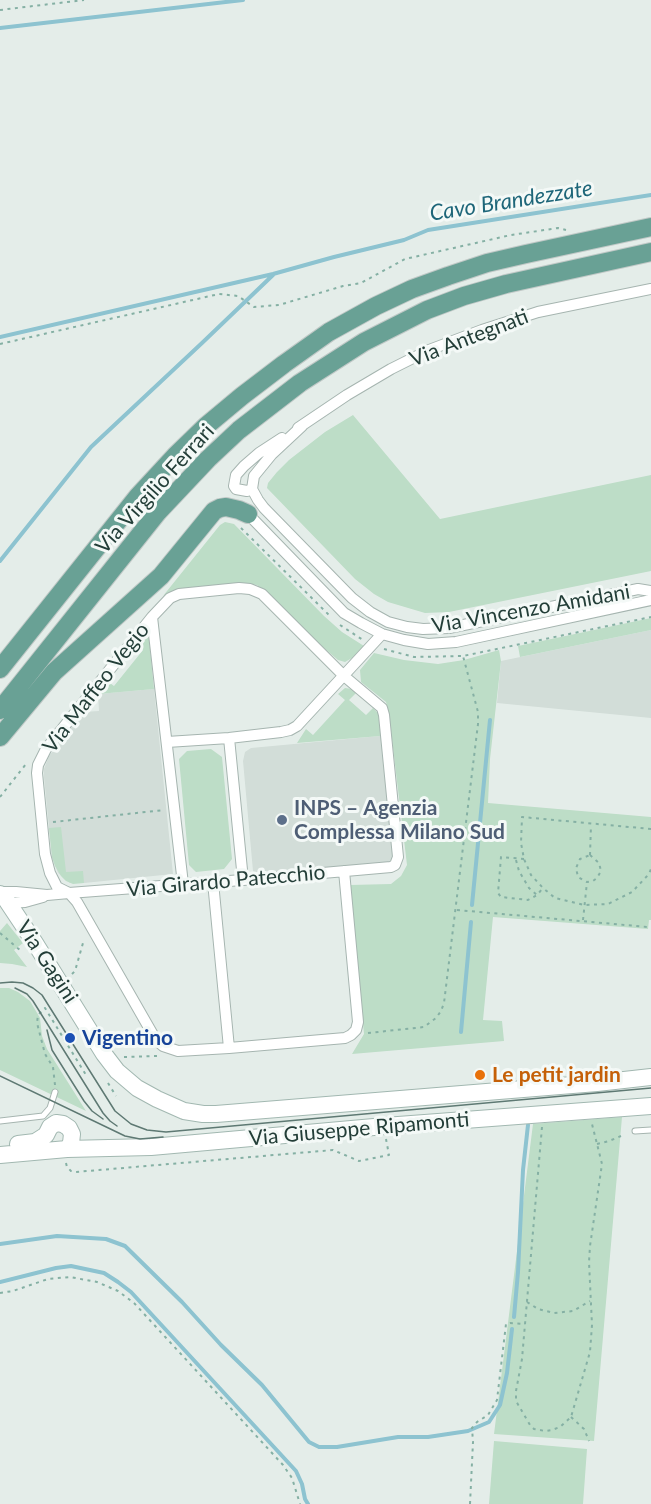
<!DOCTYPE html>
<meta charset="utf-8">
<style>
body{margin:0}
canvas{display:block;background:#e4ede9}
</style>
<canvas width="651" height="1504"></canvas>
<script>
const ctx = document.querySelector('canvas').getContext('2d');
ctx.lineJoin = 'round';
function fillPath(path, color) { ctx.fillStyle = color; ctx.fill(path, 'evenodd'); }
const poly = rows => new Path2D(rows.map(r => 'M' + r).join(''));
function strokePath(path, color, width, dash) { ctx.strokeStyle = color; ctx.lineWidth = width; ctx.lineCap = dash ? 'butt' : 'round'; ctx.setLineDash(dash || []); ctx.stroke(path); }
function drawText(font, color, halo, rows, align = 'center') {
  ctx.font = font + ' Lato,sans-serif'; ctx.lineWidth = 6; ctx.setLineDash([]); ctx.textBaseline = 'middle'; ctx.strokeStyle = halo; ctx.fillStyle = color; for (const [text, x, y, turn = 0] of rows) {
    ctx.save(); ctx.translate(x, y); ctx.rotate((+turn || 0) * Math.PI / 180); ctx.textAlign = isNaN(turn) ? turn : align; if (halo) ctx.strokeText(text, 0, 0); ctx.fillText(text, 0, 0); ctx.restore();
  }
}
const built = poly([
 [651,630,651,718,497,703,501,661],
 [154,689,173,874,84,883,70,883,58,873,52,857,44,777,44,769,49,756,83,712,99,711,98,694],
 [380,736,383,737,394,854,390,862,257,874,254,873,253,871,243,761,245,752,251,748]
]);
const green = poly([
 [353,415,440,519,651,475,651,571,449,612,425,613,388,602,374,594,355,579,267,488,268,483,277,472,289,460,325,432],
 [225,522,234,524,324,616,342,632,364,646,352,658,345,662,338,660,317,642,266,592,257,585,251,584,178,590,167,593,163,596,220,525],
 [651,618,651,630,520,657,518,646],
 [145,635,148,636,149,638,154,689,98,694,99,690,107,681,114,686,143,650,137,644],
 [499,650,501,661,490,759,488,803,651,817,651,920,649,920,648,929,493,917,483,1020,502,1021,504,1041,352,1054,364,1034,350,885,391,884,401,876,407,865,389,714,386,702,361,682,360,670,374,653,404,660,438,664,464,660],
 [345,688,352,689,356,693,349,700,366,715,373,708,379,714,383,737,380,736,297,743,306,729,313,735,345,700,338,694],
 [211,749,222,757,232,859,224,869,196,872,189,865,179,759,187,751],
 [61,827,66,872,83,871,84,883,73,884,66,881,61,876,55,866,52,857,49,828],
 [7,923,23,943,14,950,27,967,12,964,0,963,0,931],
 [0,988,9,988,18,992,30,1001,40,1018,42,1036,47,1049,86,1111,0,1070],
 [622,1117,594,1441,494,1434,533,1124],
 [494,1441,587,1449,583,1504,489,1504]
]);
const stream = poly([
 [0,28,243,0],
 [0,337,273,274,334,257,404,240,428,230,651,195],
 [0,561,91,447,202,343,273,275],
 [472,905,490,720],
 [461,1032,471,922],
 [0,1244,57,1236,106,1239,125,1246,182,1302,221,1345,262,1385,309,1442,319,1447,337,1447,398,1437,428,1437,468,1431,489,1422,500,1405,507,1373,512,1329],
 [0,1282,56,1268,71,1266,104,1273,118,1282,131,1292,296,1471,302,1484,305,1499,308,1504],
 [514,1317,518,1272,523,1170,528,1125]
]);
const path = poly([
 [0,10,84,0],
 [0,344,219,294,238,296,254,307,279,305,343,286,361,283,405,259,511,235,558,228,566,230],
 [241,528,331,617],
 [340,625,363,640],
 [384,649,414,657,463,656,651,617],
 [0,797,26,764],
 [53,822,164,810],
 [651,829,522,817,521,843,524,859,531,875,543,888,555,898,584,905,608,904,632,892,649,874,651,869],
 [590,855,599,863,601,871,597,878,593,881,587,882,583,880,578,877,576,868,580,859,590,855],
 [590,855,591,825],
 [524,859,501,857,498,893,501,897,528,900,537,895,543,888],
 [516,860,519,871,529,888,537,895],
 [457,910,648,927],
 [583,920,587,882],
 [0,933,21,951,23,950],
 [72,974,75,971,83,943],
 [368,1033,424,1027,436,1018,441,1011,444,1003,478,724,478,712,463,656],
 [124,1057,157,1056],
 [108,1083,116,1096],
 [55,1085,53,1067,45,1054,37,1023,38,1015,45,1008,86,1075],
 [542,1127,522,1359,516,1391,516,1401,530,1425,534,1429,545,1431,552,1430,560,1427,571,1417,590,1352,592,1325,589,1262,590,1246,602,1164,592,1124],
 [597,1144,609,1141,621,1136],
 [66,1163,67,1167,71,1171,76,1172,333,1150,359,1161,389,1155,386,1139],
 [0,1293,13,1291,48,1279,70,1277,97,1282,118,1291,134,1303,283,1465,292,1478,300,1504],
 [527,1302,538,1309,554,1313,573,1311,590,1301],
 [571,1417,584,1429,589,1441],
 [470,1504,473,1442,472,1428,477,1422,488,1415,497,1400,506,1324,510,1323,525,1324]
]);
const lane = poly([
 [0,1121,43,1116,50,1108,55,1092],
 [635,1131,651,1130]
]);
const street = poly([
 [302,426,272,454,254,476,252,489,258,500,264,508,352,598,370,612,388,622,407,627,423,629,449,628,638,589,651,591],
 [298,428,347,395,391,369,429,350,482,330,538,312,651,289],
 [252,489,247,491,236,489,234,486,236,475,244,466,259,453,282,438],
 [248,514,344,613,361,623,382,634,404,640,428,644,456,642,651,600],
 [152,617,183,884],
 [229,738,243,880],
 [167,742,229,738,281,732,290,730,297,726,382,634],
 [213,882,229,1048],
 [0,892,16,892,47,895,69,893,200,883,243,880,391,867,395,865,398,857,384,715,382,708,344,676,262,594,250,589,239,588,179,594,170,598,152,617,46,749,38,765,37,773,45,854,50,873,57,887,69,893,77,902,156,1040,163,1046,178,1051,229,1048,345,1038,351,1035,356,1030,358,1022,344,871],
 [8,903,25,902,43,897]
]);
const secondary = poly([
 [0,894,5,898,35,943,104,1054,117,1071,137,1088,157,1099,184,1111,203,1114,216,1114,597,1083,651,1077],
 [18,1144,35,1142,46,1135,50,1127,56,1123,63,1124,69,1128,72,1134,71,1143,67,1149],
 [0,1155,67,1149,151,1147,385,1126,651,1106]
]);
const primary = poly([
 [0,669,138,496,175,456,206,426,242,396,284,364,329,332,376,306,412,289,448,276,487,263,526,254,651,227],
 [0,710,158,512,208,459,239,430,300,383,364,342,427,310,464,296,506,284,651,252],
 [0,737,54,672,161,576,214,511,220,508,226,507,239,510,248,514]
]);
const tram = poly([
 [0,983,12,982,23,983,33,988,42,995,115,1111,131,1124,147,1130,166,1132,651,1088],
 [15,988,27,994,33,1001,103,1113,110,1121,117,1126],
 [47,1030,52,1050,84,1101,92,1111,103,1119],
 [0,1076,125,1136,140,1139,163,1137]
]);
const markers = [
 [282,820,6,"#5c6f8a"],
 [70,1038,6,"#1a4fb4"],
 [480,1075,6,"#e8710a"]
];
const streetNames = [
 ["Via Antegnati",469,338,-21],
 ["Via Virgilio Ferrari",155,489,-48],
 ["Via Vincenzo Amidani",531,609,-10],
 ["Via Maffeo Vegio",96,688,-52],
 ["Via Girardo Patecchio",226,881,-5],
 ["Via Gagini",47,962,57],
 ["Via Giuseppe Ripamonti",359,1129,-5]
];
const serviceNames = [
 ["INPS – Agenzia",294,808],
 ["Complessa Milano Sud",294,832]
];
const transitNames = [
 ["Vigentino",82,1038]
];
const foodNames = [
 ["Le petit jardin",492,1075]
];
const waterNames = [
 ["Cavo Brandezzate",511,201,-9]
];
fillPath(built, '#d2ddd8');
fillPath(green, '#bdddc7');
strokePath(stream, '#8dc3d0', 4);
strokePath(lane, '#a6b5b0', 7);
strokePath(street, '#a6b5b0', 12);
strokePath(secondary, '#a2b8b1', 18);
strokePath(primary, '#c1c9c7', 20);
strokePath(path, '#85b0a4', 2, [3, 4.5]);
strokePath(lane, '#fff', 5);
strokePath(street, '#fff', 10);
strokePath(secondary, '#fff', 16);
strokePath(primary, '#69a195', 18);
strokePath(tram, '#5e7973', 1.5);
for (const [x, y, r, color] of markers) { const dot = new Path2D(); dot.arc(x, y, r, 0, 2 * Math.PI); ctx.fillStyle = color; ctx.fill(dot); strokePath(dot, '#f4f9f7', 2); }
drawText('21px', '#233e38', '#f4f9f7', streetNames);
drawText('bold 21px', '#4e5e75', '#f4f9f7', serviceNames, 'left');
drawText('bold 21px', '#164399', '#f4f9f7', transitNames, 'left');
drawText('bold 21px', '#c56008', '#f4f9f7', foodNames, 'left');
drawText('italic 22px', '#1e6679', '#f4f9f7', waterNames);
</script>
